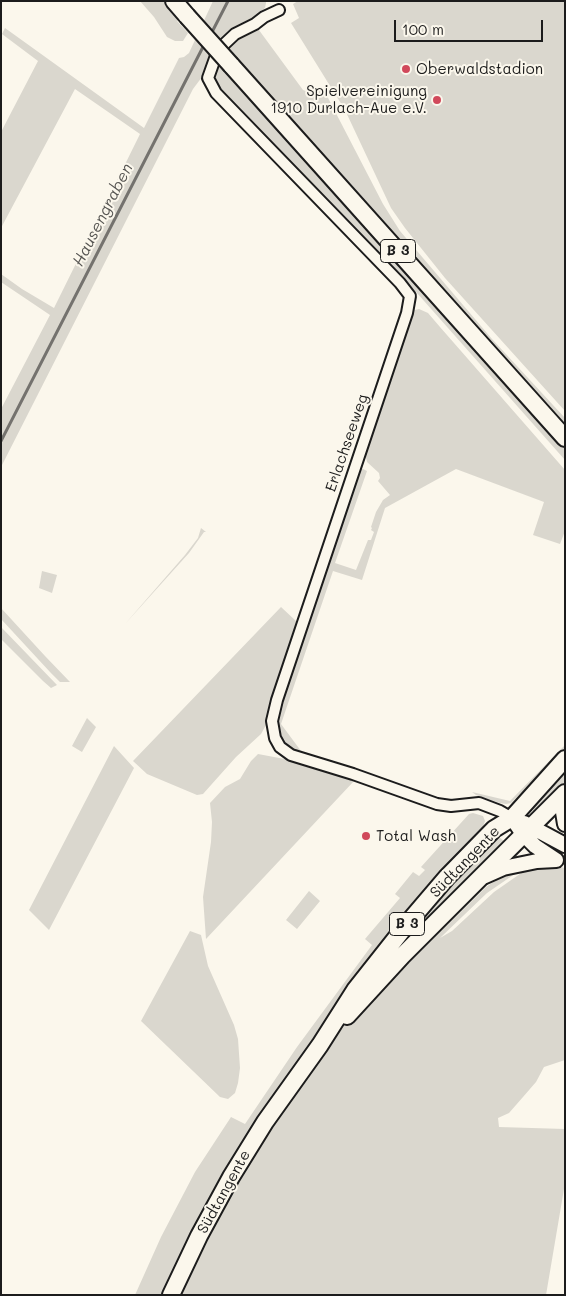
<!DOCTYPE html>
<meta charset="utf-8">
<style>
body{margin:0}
#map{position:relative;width:566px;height:1296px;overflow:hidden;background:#fbf7ec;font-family:Mali,sans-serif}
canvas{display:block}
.frame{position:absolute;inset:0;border:2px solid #1c1c1c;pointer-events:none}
.scale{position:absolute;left:394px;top:20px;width:149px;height:22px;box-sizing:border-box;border:2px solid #1c1c1c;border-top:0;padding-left:6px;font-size:15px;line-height:18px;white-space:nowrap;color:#1c1c1c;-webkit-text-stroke:4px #fbf7ec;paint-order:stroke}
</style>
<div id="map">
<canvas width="566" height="1296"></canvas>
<div class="frame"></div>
<div class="scale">100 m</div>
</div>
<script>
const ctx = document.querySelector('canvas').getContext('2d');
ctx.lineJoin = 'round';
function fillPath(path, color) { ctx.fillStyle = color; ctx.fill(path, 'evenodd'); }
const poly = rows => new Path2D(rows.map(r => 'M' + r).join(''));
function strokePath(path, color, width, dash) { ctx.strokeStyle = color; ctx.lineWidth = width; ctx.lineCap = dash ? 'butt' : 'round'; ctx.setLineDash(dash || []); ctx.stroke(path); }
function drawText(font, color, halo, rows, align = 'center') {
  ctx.font = font + ' Mali,sans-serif'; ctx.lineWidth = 4; ctx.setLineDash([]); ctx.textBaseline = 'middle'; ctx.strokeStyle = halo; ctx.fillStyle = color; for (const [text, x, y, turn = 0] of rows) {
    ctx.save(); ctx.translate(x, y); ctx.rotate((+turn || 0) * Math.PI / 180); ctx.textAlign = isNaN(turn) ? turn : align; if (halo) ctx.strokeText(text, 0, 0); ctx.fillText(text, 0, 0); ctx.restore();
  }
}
const green = poly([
 [140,1,166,1,180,17,177,21,188,33,183,41,175,41,167,37,154,17],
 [213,1,266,1,266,3,265,8,256,16,227,34,221,40,205,73,193,89,1,467,1,409,50,315,1,282,1,274,22,289,54,308,140,134,75,89,1,228,1,132,38,61,2,34,5,28,144,128,179,58,184,57,189,53],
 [298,1,565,1,565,411,445,278,405,228,391,208,345,110,291,23,299,18,293,4],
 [256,26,303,90,308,92,320,88,326,94,383,204,400,231,492,339,565,418,565,429,226,47,236,38],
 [218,64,233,79,565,449,565,460,409,284,218,89,215,82,214,75],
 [419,309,428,313,440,327,565,470,565,531,560,544,533,535,544,502,456,469,385,508,362,580,333,571,281,724,301,751,295,750,285,743,278,730,276,723,280,706,359,470,363,469,367,471,335,563,356,570,368,540,371,540,374,532,371,530,372,528,371,527,376,512,383,500,390,495,378,481,380,478,379,473,367,462,365,453,411,311],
 [201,528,206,532,204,532,189,553,125,624,185,555,198,538],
 [42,571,57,575,52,593,39,588],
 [281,607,296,621,297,625,284,670,267,713,266,725,261,734,236,757,203,794,197,795,147,774,133,761],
 [1,608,45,656,70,682,60,682,50,672,1,619],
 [1,627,57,685,51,688,43,681,1,639],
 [87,718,96,727,82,752,72,746],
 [565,745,565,749,511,803,506,804,500,803,476,795,472,792,510,801],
 [114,746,134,768,49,930,29,910],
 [258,754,290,760,354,781,206,939,203,897,211,842,212,822,210,803,225,787,240,779,251,761],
 [565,774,564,784,535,813,533,813,533,810,537,802],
 [473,813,483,816,485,821,483,827,485,830,320,1031,300,1058,286,1080,165,1295,135,1295,161,1237,195,1172,231,1117,245,1124,297,1047,372,945,365,939,400,898,395,894,413,872,419,876,425,870,421,867,469,814],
 [499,837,504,841,368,981,490,844],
 [551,865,565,868,565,1060,544,1067,536,1082,523,1097,509,1113,498,1118,499,1127,565,1129,565,1183,546,1295,177,1295,190,1266,256,1146,312,1066,346,1024,394,976,409,963,486,887,508,872,522,869,487,893,440,938,452,931,494,892,527,869],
 [309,891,320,901,297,929,286,920],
 [190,931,201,935,208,966,234,1025,238,1039,240,1068,238,1083,235,1093,228,1099,220,1097,141,1021]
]);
const stream = poly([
 [211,34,228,1],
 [1,441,205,43]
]);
const minor = poly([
 [279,10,264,17,255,24,235,34,218,50,208,78,216,93,400,283,410,296,407,313,277,700,272,721,275,738,280,747,291,755,353,774,437,804,451,806,479,803,500,811,512,818]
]);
const secondary = poly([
 [563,795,563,812,565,824],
 [512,818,523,834,535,846,556,860],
 [524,823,565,845],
 [485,876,503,868,537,861,556,860]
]);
const primary = poly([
 [174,1,187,16],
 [231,65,565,438],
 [347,1016,402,956,565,793],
 [171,1295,199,1236,231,1177,265,1122,320,1045,355,990,412,918,447,877,494,829,512,818,565,759]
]);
const primaryBridge = poly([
 [187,16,231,65]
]);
const markers = [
 [406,69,5,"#d1495b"],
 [437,100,5,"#d1495b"],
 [366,836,5,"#d1495b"]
];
const shields = [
 [398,251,35],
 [407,924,35]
];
const shieldNames = [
 ["B 3",398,251],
 ["B 3",407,924]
];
const poiNames = [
 ["Oberwaldstadion",416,69],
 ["Spielvereinigung",427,91,"right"],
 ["1910 Durlach-Aue e.V.",427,108,"right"],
 ["Total Wash",376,836]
];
const streetNames = [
 ["Erlachseeweg",347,443,-71],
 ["Südtangente",465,862,-46],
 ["Südtangente",224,1192,-61]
];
const waterNames = [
 ["Hausengraben",103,215,-63]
];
fillPath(green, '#dad7ce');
strokePath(stream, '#74726e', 3);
strokePath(minor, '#1c1c1c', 14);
strokePath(secondary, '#1c1c1c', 18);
strokePath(primary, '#1c1c1c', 20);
strokePath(minor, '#fbf7ec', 10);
strokePath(secondary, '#fbf7ec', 14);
strokePath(primary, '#fbf7ec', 16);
strokePath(primaryBridge, '#1c1c1c', 20, []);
strokePath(primaryBridge, '#fbf7ec', 16);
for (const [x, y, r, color] of markers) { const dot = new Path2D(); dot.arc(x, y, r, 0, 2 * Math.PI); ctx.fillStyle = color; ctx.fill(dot); strokePath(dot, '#fbf7ec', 2); }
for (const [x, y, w] of shields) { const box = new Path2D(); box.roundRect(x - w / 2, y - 11.5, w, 23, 4); ctx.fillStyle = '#fbf7ec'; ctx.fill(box); strokePath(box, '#1c1c1c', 1); }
drawText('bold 14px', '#1c1c1c', null, shieldNames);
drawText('15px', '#1c1c1c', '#fbf7ec', poiNames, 'left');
drawText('15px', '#1c1c1c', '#fbf7ec', streetNames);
drawText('italic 16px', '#575653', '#fbf7ec', waterNames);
</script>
